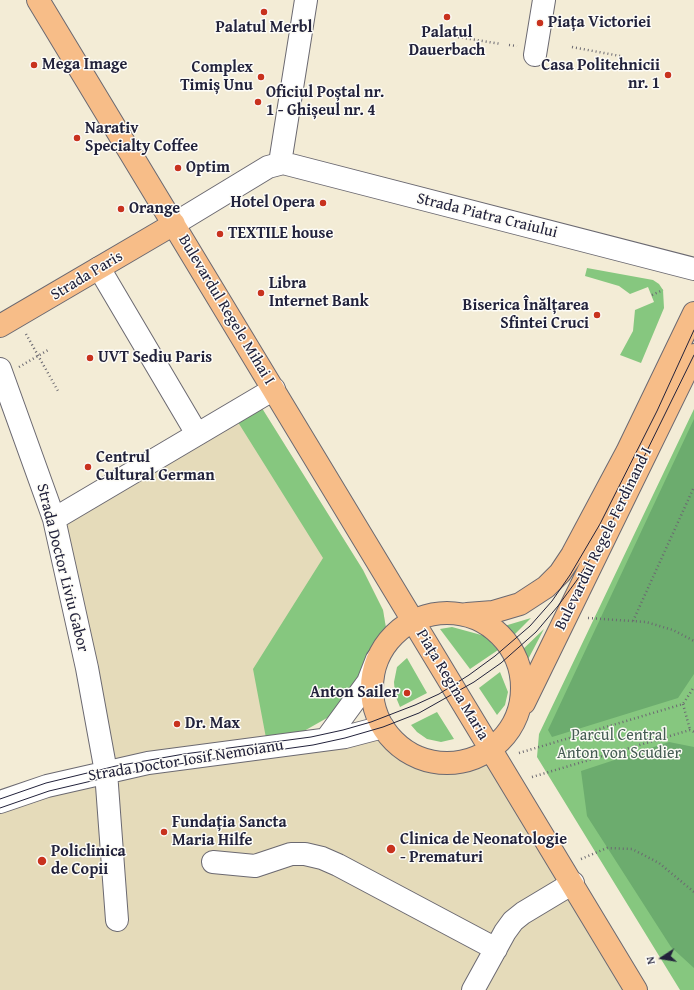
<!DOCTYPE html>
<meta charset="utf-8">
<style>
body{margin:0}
#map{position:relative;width:694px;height:990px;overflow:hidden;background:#f3ecd6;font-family:"Gentium Book Plus",serif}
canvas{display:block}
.north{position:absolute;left:642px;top:938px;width:40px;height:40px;-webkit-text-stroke:3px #fdfcf7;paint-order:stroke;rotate:258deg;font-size:11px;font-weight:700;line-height:16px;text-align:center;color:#22223b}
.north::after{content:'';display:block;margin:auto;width:14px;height:18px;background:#22223b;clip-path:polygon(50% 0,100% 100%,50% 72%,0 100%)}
</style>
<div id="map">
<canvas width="694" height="990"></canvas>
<div class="north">N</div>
</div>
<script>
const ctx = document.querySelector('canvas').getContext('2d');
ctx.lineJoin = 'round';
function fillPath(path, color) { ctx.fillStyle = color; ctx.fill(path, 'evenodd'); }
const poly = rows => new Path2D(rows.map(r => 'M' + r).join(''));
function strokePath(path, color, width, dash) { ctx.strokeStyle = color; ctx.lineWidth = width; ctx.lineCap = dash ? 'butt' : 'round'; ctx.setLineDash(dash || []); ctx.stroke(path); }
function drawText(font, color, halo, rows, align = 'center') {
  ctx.font = font + ' "Gentium Book Plus",serif'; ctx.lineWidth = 3; ctx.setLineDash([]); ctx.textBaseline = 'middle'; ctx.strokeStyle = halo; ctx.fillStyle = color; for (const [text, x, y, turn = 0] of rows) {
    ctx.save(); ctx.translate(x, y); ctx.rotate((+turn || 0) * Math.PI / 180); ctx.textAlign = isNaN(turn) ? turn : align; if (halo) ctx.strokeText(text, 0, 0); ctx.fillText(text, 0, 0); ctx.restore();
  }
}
const built = poly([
 [260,405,363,570,383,610,386,628,304,731,110,764,60,524],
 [389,736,409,753,434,762,460,762,475,758,490,749,636,990,0,990,0,808,149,769]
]);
const green = poly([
 [587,268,653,280,659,284,663,290,664,308,641,363,620,355,633,331,635,310,654,302,648,287,630,294,619,286,585,276],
 [260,405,363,570,383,610,386,628,380,649,334,714,304,731,266,738,253,669,323,558,236,419],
 [694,409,694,990,680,990,537,757,539,734],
 [531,618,511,638,501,627],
 [452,627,485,636,498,650,470,669,440,629],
 [544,629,524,667,519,653],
 [407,658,427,693,400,707,395,695,394,682,397,667],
 [500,672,508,692,505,705,497,715,479,688],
 [437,712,454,739,441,742,427,739,417,732,411,725]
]);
const forest = poly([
 [694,419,694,674,678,698,552,737,548,730],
 [669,742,694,747,694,968,671,947,587,816,581,771]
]);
const path = poly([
 [458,37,501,44],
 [509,45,517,46],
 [572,47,620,56],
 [652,295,663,290],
 [26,334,58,391],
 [19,367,48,350],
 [588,618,646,622,673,630,694,641],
 [633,621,694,487],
 [683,704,690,730],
 [519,753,683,704,694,687],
 [532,777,690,730,694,732],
 [581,859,607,848,632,849,659,863,694,892]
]);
const minor = poly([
 [535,55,544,0],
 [280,163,306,0],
 [174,224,268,167,283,163,694,269],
 [99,268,197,434],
 [0,369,54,519,87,668,106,772,117,920],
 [54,519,274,389],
 [327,738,368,682,377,659],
 [0,802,47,786,148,763,345,737,383,727],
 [213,862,255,866,291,854,305,854,322,858,338,865,496,949],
 [473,990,505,932,513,921,523,913,573,883]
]);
const major = poly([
 [38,0,636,990],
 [0,326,174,224],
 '372 688a75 75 0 1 1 150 0a75 75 0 1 1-150 0Z',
 [467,614,493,612,520,604,546,587,560,573,572,555,627,452,694,313],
 [524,703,694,355]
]);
const tram = poly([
 [0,799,46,783,116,766,184,754,311,737,343,730,371,722,415,705,439,694,469,675,495,656,530,626,552,601,570,575,600,524,657,411,694,330],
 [0,808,49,791,117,775,185,763,313,745,345,738,383,727,419,713,474,682,501,663,536,632,558,606,577,580,608,530,694,355]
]);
const markers = [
 [264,12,4,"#c8321e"],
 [447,17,4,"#c8321e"],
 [540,23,4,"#c8321e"],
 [34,65,4,"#c8321e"],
 [668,75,4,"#c8321e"],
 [261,77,4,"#c8321e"],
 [258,102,4,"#c8321e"],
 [77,138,4,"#c8321e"],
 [178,168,4,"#c8321e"],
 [323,203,4,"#c8321e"],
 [121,209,4,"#c8321e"],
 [220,234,4,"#c8321e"],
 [261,293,4,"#c8321e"],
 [597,315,4,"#c8321e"],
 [90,358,4,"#c8321e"],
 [88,467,4,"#c8321e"],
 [407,693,4,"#c8321e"],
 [177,724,4,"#c8321e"],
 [164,832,4,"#c8321e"],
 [391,849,5,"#c8321e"],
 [42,861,5,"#c8321e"]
];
const poiNames = [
 ["Piața Victoriei",548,23],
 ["Palatul Merbl",264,28,"center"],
 ["Palatul",447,33,"center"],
 ["Dauerbach",447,51,"center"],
 ["Mega Image",42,65],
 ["Casa Politehnicii",660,66,"right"],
 ["nr. 1",660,84,"right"],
 ["Complex",253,68,"right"],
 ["Timiș Unu",253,86,"right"],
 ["Oficiul Poștal nr.",266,93],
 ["1 - Ghișeul nr. 4",266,111],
 ["Narativ",85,129],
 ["Specialty Coffee",85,147],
 ["Optim",186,168],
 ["Hotel Opera",315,203,"right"],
 ["Orange",129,209],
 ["TEXTILE house",228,234],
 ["Libra",269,284],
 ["Internet Bank",269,302],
 ["Biserica Înălțarea",589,306,"right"],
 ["Sfintei Cruci",589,324,"right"],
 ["UVT Sediu Paris",98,358],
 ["Centrul",96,458],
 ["Cultural German",96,476],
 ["Anton Sailer",399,693,"right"],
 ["Dr. Max",185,724],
 ["Fundația Sancta",172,823],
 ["Maria Hilfe",172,841],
 ["Clinica de Neonatologie",400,840],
 ["- Prematuri",400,858],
 ["Policlinica",51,852],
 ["de Copii",51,870]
];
const streetNames = [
 ["Strada Piatra Craiului",487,216,14],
 ["Strada Paris",87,276,-31],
 ["Bulevardul Regele Mihai I",226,310,59],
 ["Bulevardul Regele Ferdinand I",604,539,-64],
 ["Strada Doctor Liviu Gabor",62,568,76],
 ["Piața Regina Maria",452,685,59],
 ["Strada Doctor Iosif Nemoianu",186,761,-9]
];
const parkNames = [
 ["Parcul Central",619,736],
 ["Anton von Scudier",619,754]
];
fillPath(built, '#e5dbba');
fillPath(green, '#86c77f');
fillPath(forest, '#6cac6e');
strokePath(minor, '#6b6971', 24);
strokePath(major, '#6b6971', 24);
strokePath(path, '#6b6971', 2.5, [1, 3]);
strokePath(minor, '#fff', 22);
strokePath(major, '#f7bd88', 22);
strokePath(tram, '#22223b', 1);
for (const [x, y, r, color] of markers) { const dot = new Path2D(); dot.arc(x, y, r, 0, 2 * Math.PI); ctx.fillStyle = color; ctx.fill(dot); strokePath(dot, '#fdfcf7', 1.5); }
drawText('bold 16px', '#22223b', '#fdfcf7', poiNames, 'left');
drawText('16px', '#22223b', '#fdfcf7', streetNames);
drawText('16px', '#455c53', '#fdfcf7', parkNames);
</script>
